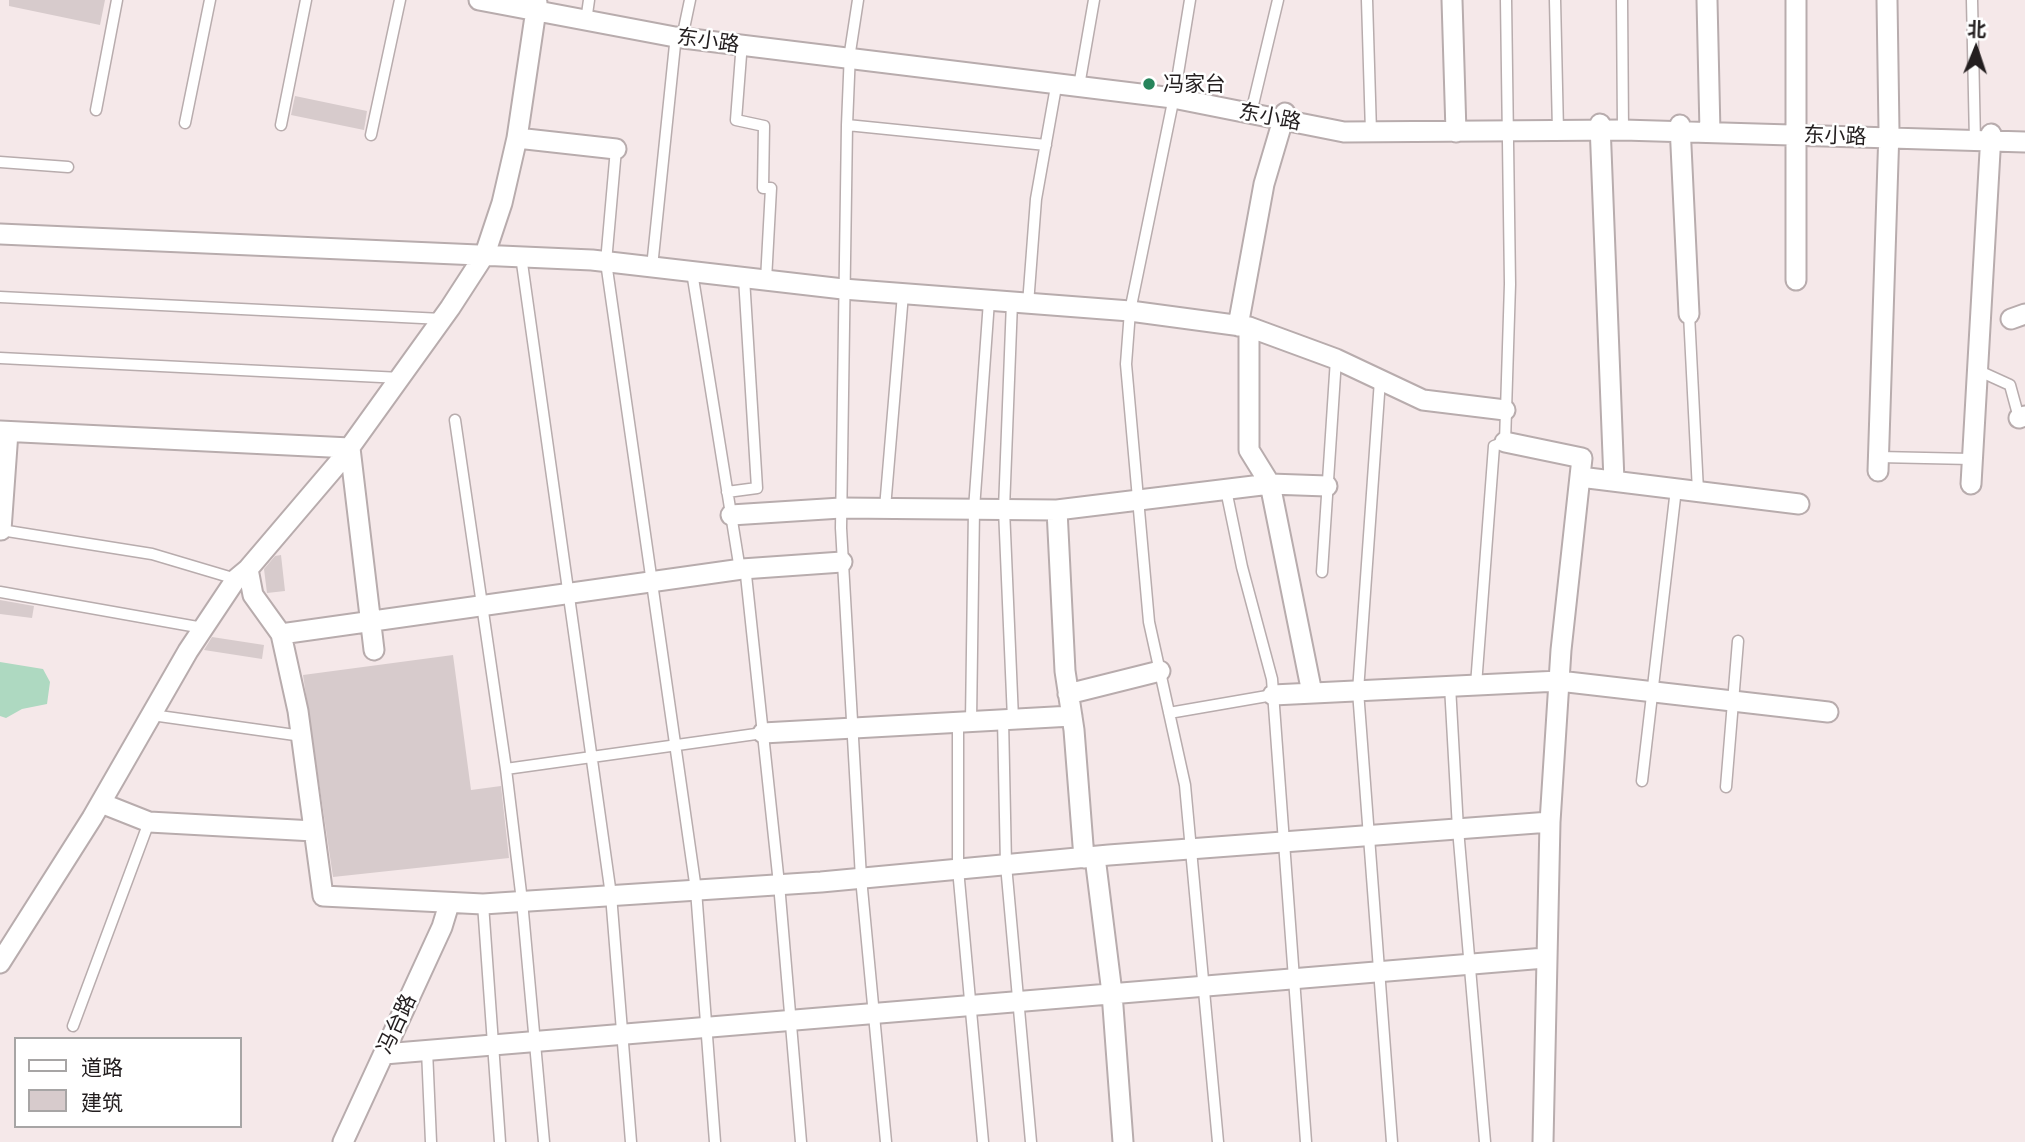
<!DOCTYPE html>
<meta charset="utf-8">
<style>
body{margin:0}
#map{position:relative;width:2025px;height:1142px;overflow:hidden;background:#f5e8e9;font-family:"Playfair Display","Noto Sans SC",serif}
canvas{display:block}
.legend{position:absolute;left:14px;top:1037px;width:228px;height:91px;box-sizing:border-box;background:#fff;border:2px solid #a7a5a5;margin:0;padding:9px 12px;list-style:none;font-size:21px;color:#231e1f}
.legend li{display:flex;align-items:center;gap:14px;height:35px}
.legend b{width:35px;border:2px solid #a7a5a5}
.north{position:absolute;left:1941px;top:14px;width:70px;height:70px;-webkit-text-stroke:5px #fff;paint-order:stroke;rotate:2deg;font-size:19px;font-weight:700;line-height:28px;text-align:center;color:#231e1f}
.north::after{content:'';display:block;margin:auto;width:24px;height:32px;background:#231e1f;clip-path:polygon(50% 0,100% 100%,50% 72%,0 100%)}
</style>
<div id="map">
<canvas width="2025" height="1142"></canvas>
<ul class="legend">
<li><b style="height:9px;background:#fff"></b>道路</li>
<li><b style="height:19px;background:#d7cbcc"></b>建筑</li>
</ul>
<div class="north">北</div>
</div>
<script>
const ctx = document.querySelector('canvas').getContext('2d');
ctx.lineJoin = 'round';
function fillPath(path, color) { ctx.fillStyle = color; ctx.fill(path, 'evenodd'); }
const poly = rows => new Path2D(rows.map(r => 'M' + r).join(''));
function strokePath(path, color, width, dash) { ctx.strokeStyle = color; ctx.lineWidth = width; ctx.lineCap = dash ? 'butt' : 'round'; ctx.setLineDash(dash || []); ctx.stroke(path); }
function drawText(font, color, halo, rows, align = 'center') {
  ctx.font = font + ' "Playfair Display","Noto Sans SC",serif'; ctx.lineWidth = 5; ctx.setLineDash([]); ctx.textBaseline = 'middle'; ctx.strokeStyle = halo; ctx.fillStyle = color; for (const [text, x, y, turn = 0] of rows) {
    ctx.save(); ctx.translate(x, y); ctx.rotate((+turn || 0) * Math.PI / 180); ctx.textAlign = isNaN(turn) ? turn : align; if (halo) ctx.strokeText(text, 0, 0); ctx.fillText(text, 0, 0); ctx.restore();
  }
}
const water = poly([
 [0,662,43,669,50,682,47,704,22,709,6,718,0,716]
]);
const building = poly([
 [9,0,105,0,100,25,9,6],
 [295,96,367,111,364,130,291,115],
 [281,555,285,591,267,593,264,569,275,556],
 [0,600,34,606,32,618,0,614],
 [212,637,264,645,262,659,204,650],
 [453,655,471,790,501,786,509,858,333,877,303,675]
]);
const lane = poly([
 [858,0,850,52,847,125,841,528,861,878,886,1142],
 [1190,0,1175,92,1130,311,1126,364,1149,622,1185,785,1218,1142],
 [1367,0,1371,132],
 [1555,0,1558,131],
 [1622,0,1623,130],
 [1972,0,1975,142],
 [586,21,589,0],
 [682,38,690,0],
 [742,42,736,120,764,126,763,188,771,188,766,280],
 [1079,86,1094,0],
 [96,110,117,0],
 [1251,113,1278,0],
 [185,123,210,0],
 [281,125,306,0],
 [847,125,1046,145],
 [371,135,400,0],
 [616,149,606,262,696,890,715,1142],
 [0,162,68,167],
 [521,256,611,895,631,1142],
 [652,267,676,35],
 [692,272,739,564,746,575,779,884,801,1142],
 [0,297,442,319],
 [1012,302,1004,509,1013,719],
 [1028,304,1036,199,1057,81],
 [1689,314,1698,491],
 [0,358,401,378],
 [1977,370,2010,385,2019,418],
 [1380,380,1358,691,1392,1142],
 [455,420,506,769,522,901,544,1142],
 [1879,457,1971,459],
 [1226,490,1242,567,1272,679,1306,1142],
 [727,492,757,488,744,278],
 [885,508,903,294],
 [1,530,152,554,236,579],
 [1322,572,1336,359],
 [0,592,203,628],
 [1476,685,1494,446,1505,442,1510,284,1506,0],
 [1450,686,1458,829,1485,1142],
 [1169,713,1273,695],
 [152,715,302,736],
 [1003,719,1006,865,1031,1142],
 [971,721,974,509,989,301],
 [958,722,958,869,983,1142],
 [506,769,763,733],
 [1642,781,1676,489],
 [1726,787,1738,641],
 [483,904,500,1142],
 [73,1026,149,822],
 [427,1050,431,1142]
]);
const street = poly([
 [479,0,675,37,1173,98,1344,132,1623,130,2025,142],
 [1452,0,1456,132],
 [1707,0,1710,132],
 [1796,0,1796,280],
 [537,3,517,138,502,203,485,254,450,308,340,461,248,569,253,595,281,634,298,711,323,896,483,904,821,882,1109,855,1550,822],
 [1600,124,1614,481],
 [1680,125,1689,314],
 [517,138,616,149],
 [0,234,592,260,843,289,1130,311,1249,327,1336,359,1423,400,1505,410],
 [2011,319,2025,314],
 [1238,326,1264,184,1285,113],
 [1249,327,1249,450,1270,484,1312,693],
 [2019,418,2025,416],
 [0,431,350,448,374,650],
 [1505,442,1582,458,1561,650,1550,822,1543,1142],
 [1878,471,1889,130,1887,0],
 [1580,477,1799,504],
 [1971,484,1991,134],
 [1057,510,1065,671,1074,730,1084,858],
 [731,515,841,508,1057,510,1270,484,1327,486],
 [1,530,8,432],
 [281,634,742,569,842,562],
 [1068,694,1160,671],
 [1273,695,1559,681,1828,712],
 [763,733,1072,716],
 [101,803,149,822,314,831],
 [1095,857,1112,993,1123,1142],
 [0,963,92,818,188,651,236,579,248,569],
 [384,1054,1545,958],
 [343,1142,442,927,449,904]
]);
const markers = [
 [1149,84,7,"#26845b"]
];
const streetNames = [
 ["东小路",708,41,8],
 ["东小路",1270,117,11],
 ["东小路",1835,136,2],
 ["冯台路",397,1024,-65]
];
const poiNames = [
 ["冯家台",1163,84]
];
fillPath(water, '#aed9c1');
fillPath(building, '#d7cbcc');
strokePath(lane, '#b8acad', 13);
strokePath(street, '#b8acad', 23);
strokePath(lane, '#fff', 10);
strokePath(street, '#fff', 19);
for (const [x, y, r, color] of markers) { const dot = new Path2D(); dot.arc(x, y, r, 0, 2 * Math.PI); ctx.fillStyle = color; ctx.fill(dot); strokePath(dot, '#fff', 2.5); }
drawText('21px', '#231e1f', '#fff', streetNames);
drawText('21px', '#231e1f', '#fff', poiNames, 'left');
</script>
